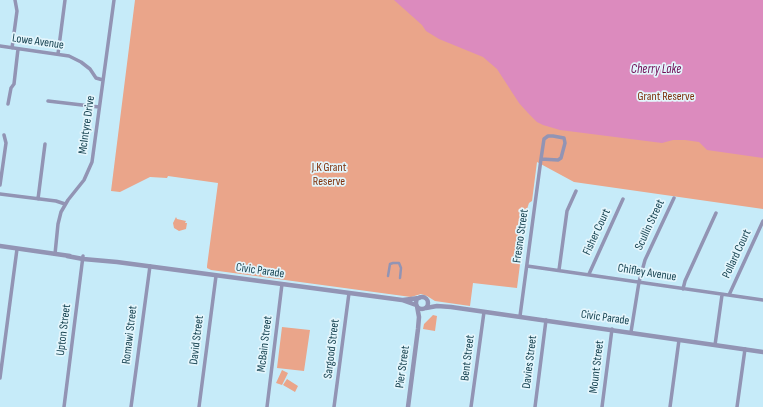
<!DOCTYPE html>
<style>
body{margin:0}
canvas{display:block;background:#c6ebf9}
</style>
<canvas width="763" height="407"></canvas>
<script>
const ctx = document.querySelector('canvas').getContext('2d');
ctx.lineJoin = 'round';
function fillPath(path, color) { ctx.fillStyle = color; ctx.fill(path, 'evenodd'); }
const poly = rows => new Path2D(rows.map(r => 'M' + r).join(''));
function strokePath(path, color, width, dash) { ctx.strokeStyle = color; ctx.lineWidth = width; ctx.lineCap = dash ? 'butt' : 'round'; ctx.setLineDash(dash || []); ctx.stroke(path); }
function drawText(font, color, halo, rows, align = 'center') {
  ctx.font = font + ' "Sofia Sans Condensed",sans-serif'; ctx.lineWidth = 3.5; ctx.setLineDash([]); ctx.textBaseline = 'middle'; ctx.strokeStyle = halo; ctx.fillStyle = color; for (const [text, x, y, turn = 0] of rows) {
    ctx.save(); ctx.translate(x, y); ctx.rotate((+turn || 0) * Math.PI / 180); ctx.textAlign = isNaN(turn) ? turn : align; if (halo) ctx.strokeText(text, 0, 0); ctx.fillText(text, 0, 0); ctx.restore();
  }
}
const green = poly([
 [135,0,763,0,763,209,574,182,537,162,532,201,529,203,527,209,517,288,473,283,470,306,435,301,427,296,421,294,411,297,211,270,207,268,207,266,218,183,168,176,167,178,150,177,120,192,111,191],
 [176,217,177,219,186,221,185,223,187,223,186,229,179,231,174,228,173,223],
 [433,315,437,316,435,331,423,329,424,324],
 [282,327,310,330,304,371,277,368],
 [282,370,288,373,282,385,276,383],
 [287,379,298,386,295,392,283,385]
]);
const water = poly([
 [394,0,763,0,763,158,707,150,699,142,685,140,673,140,662,143,560,130,543,125,537,122,528,113,519,103,497,69,483,57,439,39,426,31,422,25]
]);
const pedestrian = poly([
 [388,276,390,264,393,263,399,263,401,268,400,278]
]);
const minor = poly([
 [0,46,69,56,81,62,90,69,96,78,103,80],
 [12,48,17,11,15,0],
 [58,54,65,0],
 [48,101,99,107],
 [8,104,11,88,14,84,18,49],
 [0,185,6,143,4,135],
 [0,194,56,201,65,204],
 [38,199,45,144],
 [55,254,58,224,61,212,68,200,84,180,92,162,114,0],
 [527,266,763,300],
 [559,270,567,211,576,191],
 [589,274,623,199],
 [683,289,685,281,716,213],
 [729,295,763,221],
 [520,316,541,159,544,139,548,136,553,136,564,138,565,143,561,158,558,160,541,159],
 [631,332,639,282,645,260,674,198],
 [715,345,722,295],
 [0,378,17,249],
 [64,407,83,256],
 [131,407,150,266],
 [199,407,216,276],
 [267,407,282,284],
 [334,407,349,293],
 [471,407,484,312],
 [535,407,546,320],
 [602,407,612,329],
 [670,407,679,340],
 [737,407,745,349]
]);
const tertiary = poly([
 [0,246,70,256],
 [67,256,83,259,117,262,402,300,416,305],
 '416 303a6 6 0 1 1 12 0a6 6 0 1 1-12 0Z',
 [403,300,419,298],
 [426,308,437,306,451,307,763,352],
 [408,407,418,329,419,317,417,306]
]);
const streetNames = [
 ["Lowe Avenue",38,42,8],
 ["McIntyre Drive",87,125,-82],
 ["Scullin Street",650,225,-65],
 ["Fisher Court",597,232,-65],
 ["Fresno Street",521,236,-82],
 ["Pollard Court",737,254,-65],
 ["Civic Parade",260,271,8],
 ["Chifley Avenue",647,273,9],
 ["Civic Parade",605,318,8],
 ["Upton Street",64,330,-83],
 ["Romawi Street",130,335,-83],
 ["David Street",197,340,-83],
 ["McBain Street",265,344,-83],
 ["Sargood Street",332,349,-83],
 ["Bent Street",468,358,-83],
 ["Davies Street",530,362,-83],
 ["Pier Street",403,367,-82],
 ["Mount Street",597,367,-83]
];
const parkNames = [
 ["Grant Reserve",666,97],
 ["J.K Grant",329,168],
 ["Reserve",329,182]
];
const waterNames = [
 ["Cherry Lake",656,70]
];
fillPath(green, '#eaa58a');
fillPath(water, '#dc8bbe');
strokePath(pedestrian, '#9294b4', 2.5);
strokePath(minor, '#9294b4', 3.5);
strokePath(tertiary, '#9294b4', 4.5);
drawText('12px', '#174351', '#e3f5fc', streetNames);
drawText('12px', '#7e300a', '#e3f5fc', parkNames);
drawText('italic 13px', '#6e0c54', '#e3f5fc', waterNames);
</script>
